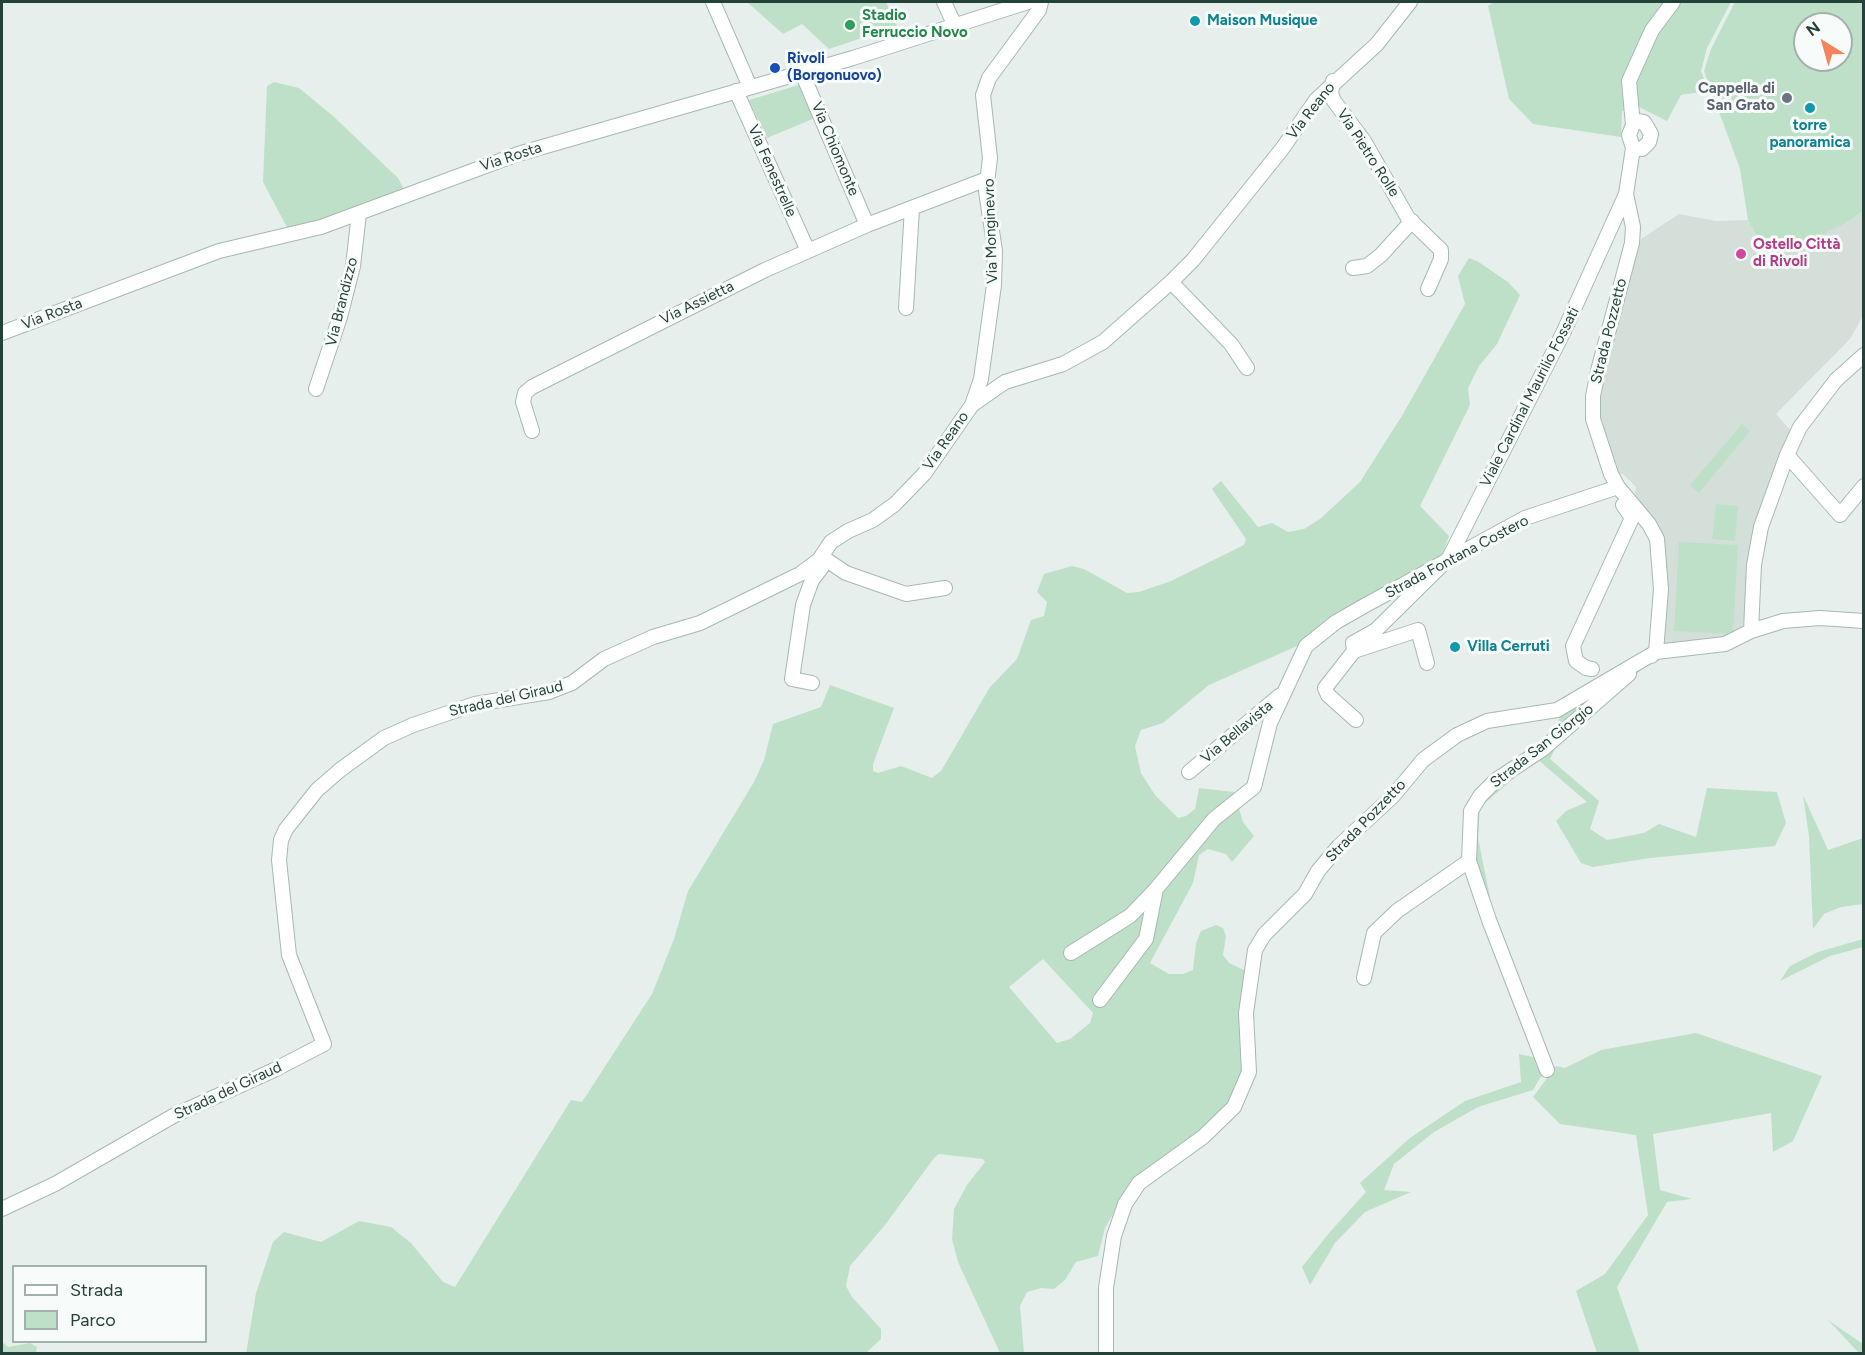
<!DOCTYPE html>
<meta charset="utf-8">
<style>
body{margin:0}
#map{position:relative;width:1865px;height:1355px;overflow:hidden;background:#e6efeb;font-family:Figtree,sans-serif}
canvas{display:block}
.frame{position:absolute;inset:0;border:3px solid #24423a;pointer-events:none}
.legend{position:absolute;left:12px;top:1265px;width:195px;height:78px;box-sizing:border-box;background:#f7fbf9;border:2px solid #a3b1ad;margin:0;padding:8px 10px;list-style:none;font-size:18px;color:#24423a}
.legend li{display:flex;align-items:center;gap:12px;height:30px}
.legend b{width:30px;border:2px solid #a3b1ad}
.north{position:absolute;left:1793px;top:12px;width:60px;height:60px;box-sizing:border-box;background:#f7fbf9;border:2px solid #a3b1ad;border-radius:50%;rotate:323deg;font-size:16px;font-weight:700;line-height:24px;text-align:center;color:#24423a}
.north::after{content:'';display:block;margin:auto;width:21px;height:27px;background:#f4845f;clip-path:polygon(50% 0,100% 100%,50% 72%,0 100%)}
</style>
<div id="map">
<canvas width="1865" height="1355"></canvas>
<div class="frame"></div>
<ul class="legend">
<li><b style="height:8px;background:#fff"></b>Strada</li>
<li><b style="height:16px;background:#bfe0c8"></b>Parco</li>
</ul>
<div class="north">N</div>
</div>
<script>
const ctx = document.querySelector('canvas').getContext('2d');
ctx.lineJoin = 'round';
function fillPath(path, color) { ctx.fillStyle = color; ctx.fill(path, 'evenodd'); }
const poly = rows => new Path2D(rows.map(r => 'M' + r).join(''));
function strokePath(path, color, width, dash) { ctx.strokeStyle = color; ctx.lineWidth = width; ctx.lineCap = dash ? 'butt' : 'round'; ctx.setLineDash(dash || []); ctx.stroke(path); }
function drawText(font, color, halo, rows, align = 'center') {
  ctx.font = font + ' Figtree,sans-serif'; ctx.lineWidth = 6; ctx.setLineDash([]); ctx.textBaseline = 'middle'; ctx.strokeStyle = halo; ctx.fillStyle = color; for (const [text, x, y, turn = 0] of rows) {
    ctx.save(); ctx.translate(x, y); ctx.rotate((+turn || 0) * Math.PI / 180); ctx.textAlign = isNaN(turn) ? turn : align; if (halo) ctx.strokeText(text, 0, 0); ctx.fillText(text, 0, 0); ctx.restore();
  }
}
const built = poly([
 [1863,211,1863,316,1850,339,1776,414,1791,431,1742,628,1718,639,1659,644,1662,541,1635,498,1636,487,1623,474,1613,473,1596,419,1597,396,1634,253,1641,239,1679,214,1716,221,1748,220,1760,243,1846,223]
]);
const green = poly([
 [747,2,886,2,897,26,829,49,802,24,783,34],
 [1493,2,1731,2,1707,48,1701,71,1708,91,1681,95,1667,121,1637,106,1622,111,1621,137,1533,124,1509,99,1488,6],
 [1735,2,1863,2,1863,211,1846,223,1779,254,1760,243,1748,220,1740,169,1704,71,1711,49],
 [1805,24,1841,24,1841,60,1805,60],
 [274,82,299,88,333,116,398,178,407,195,291,235,263,182,267,86],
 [802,84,815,118,767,138,749,100],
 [1469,258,1477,261,1508,282,1520,295,1497,344,1479,366,1468,388,1470,405,1420,506,1449,536,1443,553,1432,563,1306,642,1209,685,1163,723,1141,730,1135,746,1141,773,1155,795,1178,818,1186,816,1195,809,1199,788,1234,792,1243,822,1254,836,1232,862,1226,854,1208,849,1199,855,1193,883,1150,963,1169,974,1183,974,1193,970,1196,943,1201,931,1216,925,1223,928,1226,936,1223,955,1229,963,1246,971,1245,1071,1231,1105,1122,1198,1105,1228,1098,1256,1076,1262,1065,1280,1054,1289,1041,1288,1027,1292,1020,1306,1024,1353,1000,1353,958,1262,952,1239,954,1209,967,1185,985,1162,983,1159,939,1154,934,1158,885,1225,850,1266,846,1286,852,1297,881,1329,881,1339,866,1353,246,1354,256,1293,273,1242,284,1232,321,1242,359,1221,391,1227,411,1243,443,1282,455,1287,571,1100,582,1102,652,994,674,939,688,891,754,782,764,760,773,724,821,707,830,685,894,708,873,764,873,771,878,773,901,766,932,778,941,771,990,687,1017,659,1031,620,1044,616,1047,602,1037,592,1044,574,1072,566,1084,569,1127,593,1139,592,1171,581,1244,545,1246,539,1212,489,1221,481,1258,527,1272,523,1288,532,1304,529,1320,519,1360,482,1403,414,1465,304,1458,276],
 [1043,959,1093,1013,1090,1023,1070,1039,1057,1043,1009,987],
 [1742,424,1750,431,1699,493,1690,485],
 [1716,504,1738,506,1735,541,1712,539],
 [1679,542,1738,545,1733,634,1674,631],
 [1641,670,1557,744,1550,759,1599,801,1590,829,1607,840,1644,833,1659,824,1696,837,1707,788,1777,792,1786,823,1775,846,1650,858,1593,867,1581,863,1556,821,1566,811,1587,802,1537,759,1480,807,1478,838,1490,897,1486,899,1471,847,1473,814,1488,792,1548,748,1562,712,1615,681],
 [1803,795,1828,850,1863,838,1863,904,1841,907,1824,914,1813,929,1809,836],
 [1863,939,1863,947,1830,956,1780,981,1790,966,1818,952],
 [1696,1033,1822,1076,1793,1141,1773,1152,1771,1113,1653,1134,1660,1190,1692,1199,1667,1202,1617,1287,1640,1353,1597,1353,1576,1291,1605,1274,1648,1215,1636,1135,1560,1124,1533,1097,1556,1066,1565,1068,1601,1050],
 [1519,1054,1537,1058,1541,1076,1533,1090,1478,1107,1434,1132,1394,1164,1384,1190,1411,1192,1365,1212,1335,1243,1310,1285,1302,1267,1329,1233,1366,1192,1360,1183,1410,1138,1465,1101,1521,1082],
 [1828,1320,1863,1344,1863,1353,1859,1353],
 [2,1342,8,1347,30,1343,37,1347,36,1353,2,1353]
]);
const minor = poly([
 [713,2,750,87],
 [944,2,955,26],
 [802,73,867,225],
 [1333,81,1331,94,1334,101,1364,141,1408,218,1441,250,1441,259,1428,289],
 [736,91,808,251],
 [1633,125,1639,121,1644,122,1651,134,1649,142,1642,149,1633,148],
 [1353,268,1367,266,1381,255,1412,221],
 [1171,282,1231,344,1247,368],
 [906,308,912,208],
 [2,333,219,251,321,227,518,154,853,58,1028,2],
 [316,389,340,317,353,266,359,213],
 [972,405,981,379,994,285,995,251,986,191,990,158,983,95,989,78,1039,10,1041,2],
 [532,431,523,402,525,393,532,387,765,270,867,225,987,179],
 [1787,455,1840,515,1864,486],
 [822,557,846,573,906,594,945,588],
 [1751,631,1754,565,1761,527,1787,455,1800,427,1836,380,1864,355],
 [1354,651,1418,630,1427,663],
 [1651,656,1656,652,1725,644,1751,631,1783,621,1820,618,1864,621],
 [1592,669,1586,668,1576,661,1573,646,1632,518,1623,505],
 [812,683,792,679,803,605,812,580,822,567,819,560],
 [1356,720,1328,695,1325,688,1354,651,1353,643,1376,630,1449,558,1564,331,1626,194,1633,148,1629,135,1633,125,1629,81,1652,30,1673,2],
 [1189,772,1279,696],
 [1071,953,1130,916,1156,889],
 [1364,978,1374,933,1397,911,1469,861],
 [1100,1000,1146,939,1156,889,1214,819,1254,787,1270,723,1306,646,1336,622,1364,606,1525,518,1618,487],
 [1547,1070,1489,920,1469,861,1471,811,1480,796,1496,780,1543,749,1629,674],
 [2,1209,55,1184,175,1115,274,1070,324,1044,289,955,279,860,281,840,286,829,317,790,340,770,384,738,413,725,475,704,549,692,572,683,604,659,653,637,700,623,800,574,819,560,831,542,848,531,873,520,895,504,924,474,972,405,1005,382,1063,364,1103,342,1171,282,1193,260,1282,149,1316,100,1377,44,1410,2],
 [1106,1354,1106,1288,1114,1236,1125,1204,1139,1183,1203,1137,1234,1107,1249,1072,1246,1013,1255,950,1264,935,1305,894,1318,871,1339,846,1393,796,1423,760,1457,735,1487,721,1557,710,1656,652,1661,589,1657,539,1649,524,1618,487,1611,474,1593,419,1593,396,1599,367,1632,243,1633,227,1626,194]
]);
const markers = [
 [1195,21,6,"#0f9aa8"],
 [850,25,6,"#2e9e5b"],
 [775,68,6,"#1a4fb4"],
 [1787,98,6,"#6b7280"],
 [1810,108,6,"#0f9aa8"],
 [1741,254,6,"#d1479c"],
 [1455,647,6,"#0f9aa8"]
];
const leisureNames = [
 ["Stadio",862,16],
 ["Ferruccio Novo",862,33]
];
const cultureNames = [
 ["Maison Musique",1207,21],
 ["torre",1810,126,"center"],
 ["panoramica",1810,143,"center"],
 ["Villa Cerruti",1467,647]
];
const transitNames = [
 ["Rivoli",787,59],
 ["(Borgonuovo)",787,76]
];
const worshipNames = [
 ["Cappella di",1775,89],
 ["San Grato",1775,106]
];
const streetNames = [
 ["Via Reano",1311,111,-52],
 ["Via Chiomonte",835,149,67],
 ["Via Pietro Rolle",1368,153,57],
 ["Via Rosta",511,157,-18],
 ["Via Fenestrelle",772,171,66],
 ["Via Monginevro",991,231,-92],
 ["Via Brandizzo",342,302,-76],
 ["Via Assietta",697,303,-26],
 ["Via Rosta",52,314,-21],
 ["Strada Pozzetto",1609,331,-76],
 ["Viale Cardinal Maurilio Fossati",1530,397,-63],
 ["Via Reano",946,441,-55],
 ["Strada Fontana Costero",1457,557,-28],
 ["Strada del Giraud",506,699,-13],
 ["Via Bellavista",1237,732,-40],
 ["Strada San Giorgio",1542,746,-38],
 ["Strada Pozzetto",1366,821,-46],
 ["Strada del Giraud",228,1091,-25]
];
const hotelNames = [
 ["Ostello Città",1753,245],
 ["di Rivoli",1753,262]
];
fillPath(built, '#d4dfda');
fillPath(green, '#bfe0c8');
strokePath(minor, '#a8b8b2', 16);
strokePath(minor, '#fff', 14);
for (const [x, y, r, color] of markers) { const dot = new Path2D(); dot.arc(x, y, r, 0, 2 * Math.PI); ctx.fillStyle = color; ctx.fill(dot); strokePath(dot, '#f7fbf9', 2); }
drawText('bold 15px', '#27864d', '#f7fbf9', leisureNames, 'left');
drawText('bold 15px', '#0d838f', '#f7fbf9', cultureNames, 'left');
drawText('bold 15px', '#164399', '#f7fbf9', transitNames, 'left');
drawText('bold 15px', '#5b616d', '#f7fbf9', worshipNames, 'right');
drawText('15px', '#24423a', '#f7fbf9', streetNames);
drawText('bold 15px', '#b23c85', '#f7fbf9', hotelNames, 'left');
</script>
